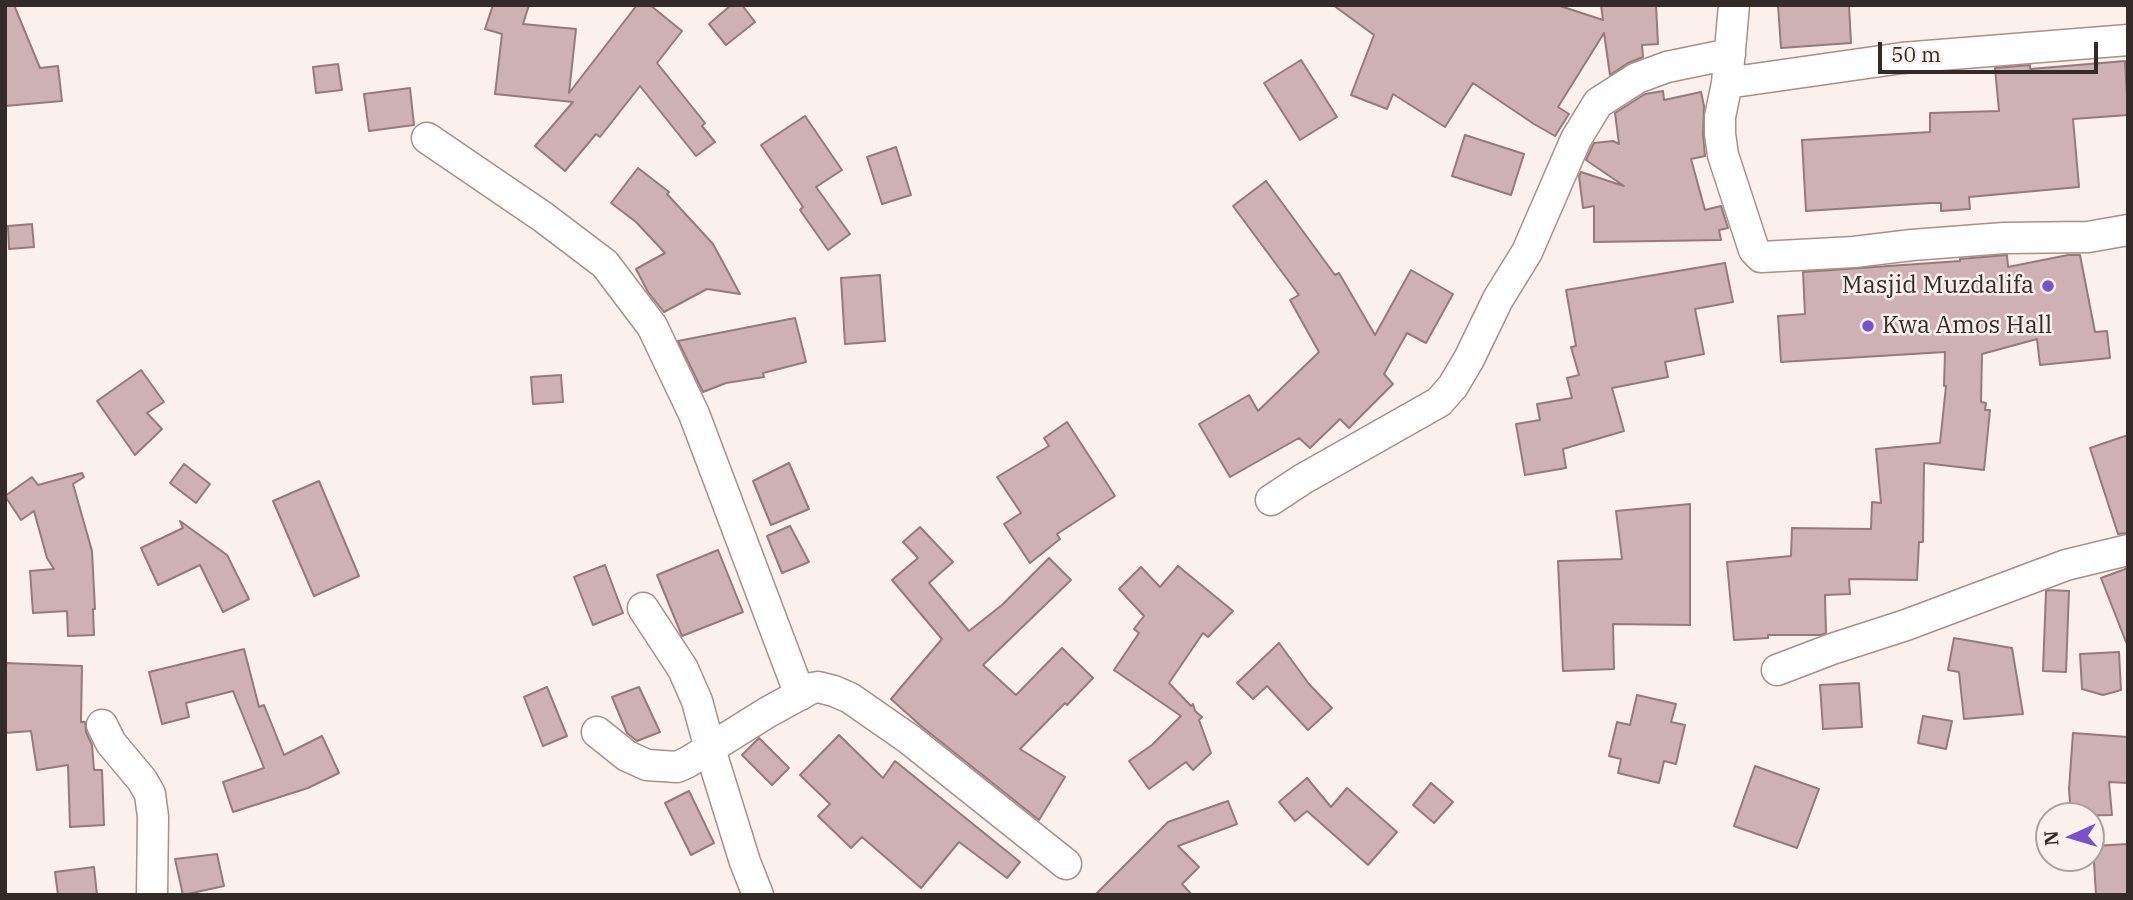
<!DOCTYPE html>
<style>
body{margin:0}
#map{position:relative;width:2133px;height:900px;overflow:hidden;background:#fbf0ec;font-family:"IBM Plex Serif",serif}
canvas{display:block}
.frame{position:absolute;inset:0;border:7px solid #342a27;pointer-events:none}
.north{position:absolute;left:2035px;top:802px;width:70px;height:70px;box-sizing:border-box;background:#fbf0ec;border:2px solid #aba19d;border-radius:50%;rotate:266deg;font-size:19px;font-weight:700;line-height:28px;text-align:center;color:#342a27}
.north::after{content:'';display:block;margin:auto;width:24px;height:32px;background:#7851cb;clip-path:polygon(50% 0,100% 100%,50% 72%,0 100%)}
.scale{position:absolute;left:1878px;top:42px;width:220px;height:32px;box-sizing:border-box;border:4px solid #342a27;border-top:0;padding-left:9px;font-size:21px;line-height:24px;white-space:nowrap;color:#342a27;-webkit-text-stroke:5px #fbf0ec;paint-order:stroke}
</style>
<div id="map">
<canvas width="2133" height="900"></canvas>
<div class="frame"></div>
<div class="north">N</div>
<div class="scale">50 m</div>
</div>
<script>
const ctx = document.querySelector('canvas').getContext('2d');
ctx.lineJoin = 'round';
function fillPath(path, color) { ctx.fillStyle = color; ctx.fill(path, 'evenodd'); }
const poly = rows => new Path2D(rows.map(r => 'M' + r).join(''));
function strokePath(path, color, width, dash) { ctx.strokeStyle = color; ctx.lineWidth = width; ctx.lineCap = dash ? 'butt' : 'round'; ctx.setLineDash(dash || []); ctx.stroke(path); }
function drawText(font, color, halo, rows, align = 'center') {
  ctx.font = font + ' "IBM Plex Serif",serif'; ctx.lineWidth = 5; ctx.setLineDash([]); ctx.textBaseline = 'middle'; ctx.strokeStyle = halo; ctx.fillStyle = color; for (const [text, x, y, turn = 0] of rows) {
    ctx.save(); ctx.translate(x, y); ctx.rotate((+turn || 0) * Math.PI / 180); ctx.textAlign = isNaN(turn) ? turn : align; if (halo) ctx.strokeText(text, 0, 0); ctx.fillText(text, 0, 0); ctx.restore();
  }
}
const building = poly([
 [5,5,14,5,40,68,58,66,62,101,5,106,5,5],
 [493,5,529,5,523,24,576,29,569,93,637,5,650,5,682,31,657,63,705,123,702,126,715,142,696,156,640,86,600,137,596,134,565,171,535,146,573,102,495,94,502,34,485,29,493,5],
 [731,5,742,5,755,22,726,45,709,24,731,5],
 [1333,5,1557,5,1603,20,1601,5,1656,5,1658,44,1642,45,1643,57,1628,63,1610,75,1604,33,1558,107,1569,114,1555,136,1534,124,1473,83,1445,127,1393,94,1387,109,1351,95,1374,35,1333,5],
 [1778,5,1849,5,1851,43,1781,48,1778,5],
 [1301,60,1337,117,1300,140,1264,83,1301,60],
 [2125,61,2128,115,2073,119,2079,187,1969,197,1970,209,1941,211,1941,203,1931,203,1806,211,1802,140,1930,132,1930,113,1999,111,1995,68,2030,65,2030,69,2125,61],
 [338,64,342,90,316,93,313,67,338,64],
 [410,88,414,125,369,131,364,94,410,88],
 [1663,91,1664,100,1701,92,1704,106,1703,134,1705,156,1691,159,1705,210,1721,206,1728,228,1719,230,1721,240,1594,242,1594,206,1583,208,1579,176,1581,172,1624,186,1586,160,1592,147,1594,143,1613,141,1619,144,1615,113,1645,94,1663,91],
 [805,116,842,170,816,187,850,234,828,250,800,210,803,207,761,145,805,116],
 [1465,135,1524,154,1511,195,1452,176,1465,135],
 [896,147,911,195,882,204,867,157,896,147],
 [638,168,669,192,667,194,713,244,740,294,707,289,664,312,648,292,636,269,665,253,636,222,611,203,638,168],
 [1266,181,1335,275,1339,273,1375,335,1411,270,1453,294,1426,343,1407,333,1384,374,1393,384,1349,428,1340,419,1310,448,1299,438,1230,477,1199,424,1249,395,1258,411,1319,352,1290,300,1299,295,1233,206,1266,181],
 [32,224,34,247,9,249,8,226,32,224],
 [2007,255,2008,267,2068,255,2080,255,2095,332,2107,331,2110,358,2040,365,2037,339,1982,354,1981,402,1986,403,1985,410,1990,410,1984,470,1924,463,1923,542,1919,542,1917,580,1849,579,1850,594,1825,595,1826,633,1821,635,1768,635,1768,638,1734,640,1727,562,1791,556,1792,528,1871,529,1872,502,1881,503,1876,449,1940,443,1946,386,1944,386,1945,352,1781,362,1778,316,1805,314,1803,272,1960,261,1960,259,2007,255],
 [1725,263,1733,302,1695,309,1704,354,1665,362,1668,377,1612,388,1624,431,1563,449,1566,468,1525,475,1516,424,1540,420,1537,404,1572,398,1567,378,1579,375,1571,347,1576,346,1566,290,1725,263],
 [880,275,885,341,845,344,841,278,880,275],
 [795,318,806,362,763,373,764,377,726,383,703,392,678,341,795,318],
 [141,370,164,402,147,413,162,429,135,455,97,401,141,370],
 [561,375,563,402,533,404,531,377,561,375],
 [1067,422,1115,496,1057,534,1060,539,1030,563,1004,524,1021,513,997,477,1049,446,1044,438,1067,422],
 [2128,435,2128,533,2118,534,2090,448,2128,435],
 [789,463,809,509,771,525,753,481,789,463],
 [184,464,210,484,196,503,170,483,184,464],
 [82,473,84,477,73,484,92,551,95,609,93,609,94,635,68,636,67,611,33,613,30,571,54,569,47,558,34,511,21,520,5,496,32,477,38,485,82,473],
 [319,481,359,576,314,596,273,501,319,481],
 [1690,504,1690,625,1613,624,1614,669,1563,671,1558,561,1622,559,1616,511,1690,504],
 [180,521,227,555,249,599,223,612,200,565,158,585,141,548,183,528,180,521],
 [790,526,809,562,782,573,767,536,790,526],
 [920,527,953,562,929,583,969,631,1002,605,1049,558,1071,580,983,665,1016,695,1062,648,1093,678,1067,705,1065,703,1020,749,1065,777,1039,820,921,726,891,699,942,639,892,580,918,558,903,542,920,527],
 [718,550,743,612,682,636,657,575,718,550],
 [605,565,623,613,593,625,574,577,605,565],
 [1178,566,1233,611,1208,637,1203,633,1169,683,1191,706,1193,704,1195,711,1202,717,1199,720,1211,753,1193,770,1186,762,1149,789,1129,761,1152,745,1181,716,1114,670,1139,633,1134,629,1144,616,1119,589,1141,567,1160,587,1178,566],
 [2128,568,2128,641,2126,642,2101,578,2128,568],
 [2049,590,2069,591,2066,672,2043,671,2046,591,2049,590],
 [1954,638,2012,648,2023,714,1964,719,1959,672,1948,670,1954,638],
 [1279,643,1309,684,1332,708,1308,730,1267,686,1253,699,1237,683,1279,643],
 [244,649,259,707,264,705,284,755,322,736,339,773,308,788,233,812,223,782,264,768,233,691,186,703,189,717,162,724,149,672,244,649],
 [2119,652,2121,690,2103,695,2082,689,2080,654,2119,652],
 [5,663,82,666,81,722,85,722,86,732,92,745,94,770,102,770,104,825,70,827,68,765,37,770,31,731,5,733,5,663],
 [1859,683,1862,727,1823,729,1820,685,1859,683],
 [547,687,567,736,543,746,524,697,547,687],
 [639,687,660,732,637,741,627,733,612,697,639,687],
 [1637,695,1676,704,1671,722,1685,725,1676,764,1664,761,1659,783,1618,773,1621,759,1609,756,1617,722,1630,725,1637,695],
 [1923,716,1952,721,1946,749,1918,743,1923,716],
 [2073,733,2128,737,2128,783,2109,782,2112,815,2071,816,2069,789,2073,733],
 [839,735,883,778,895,761,1020,862,1007,878,959,842,921,888,862,837,851,848,818,816,830,804,800,775,839,735],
 [759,738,789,768,772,785,742,755,759,738],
 [1755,766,1819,789,1797,848,1734,826,1755,766],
 [1307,778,1331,807,1347,788,1397,832,1368,865,1307,811,1295,821,1279,802,1307,778],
 [1431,783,1453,802,1434,823,1413,805,1431,783],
 [689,791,714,843,691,855,665,803,689,791],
 [1228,801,1237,824,1178,846,1199,867,1182,884,1192,895,1095,895,1168,822,1228,801],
 [2128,844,2128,895,2096,895,2093,846,2128,844],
 [217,854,224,886,183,895,175,859,217,854],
 [94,867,97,895,58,895,55,872,94,867]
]);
const minor = poly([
 [1734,5,1727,83,1720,117,1720,134,1723,155,1754,250,1761,257,1854,252,1912,245,2004,238,2088,237,2128,230],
 [1727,83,1902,58,2128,40],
 [427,138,543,217,605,264,652,326,694,414,800,695],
 [1271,500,1303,479,1439,402,1453,386,1469,359,1498,299,1527,252,1576,139,1598,103,1637,78,1667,67,1730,54],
 [643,608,683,669,697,701,710,749,745,862,758,895],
 [1777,670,1832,649,1906,625,2066,565,2128,550],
 [102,725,111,743,142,780,150,794,153,817,152,895],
 [597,732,627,756,647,765,677,767,688,762,768,712,812,688,818,687,834,691,850,698,909,739,1066,864]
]);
const markers = [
 [2048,286,7,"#7851cb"],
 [1868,326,7,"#7851cb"]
];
const poiNames = [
 ["Masjid Muzdalifa",2034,286],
 ["Kwa Amos Hall",1882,326,"left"]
];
fillPath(building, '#ceb1b2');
strokePath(building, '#967a7b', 2);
strokePath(minor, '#aa8f88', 33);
strokePath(minor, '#fff', 30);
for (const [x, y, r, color] of markers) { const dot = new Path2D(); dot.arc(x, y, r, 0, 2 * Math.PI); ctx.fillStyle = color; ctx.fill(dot); strokePath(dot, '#fbf0ec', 2.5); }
drawText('24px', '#342a27', '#fbf0ec', poiNames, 'right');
</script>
